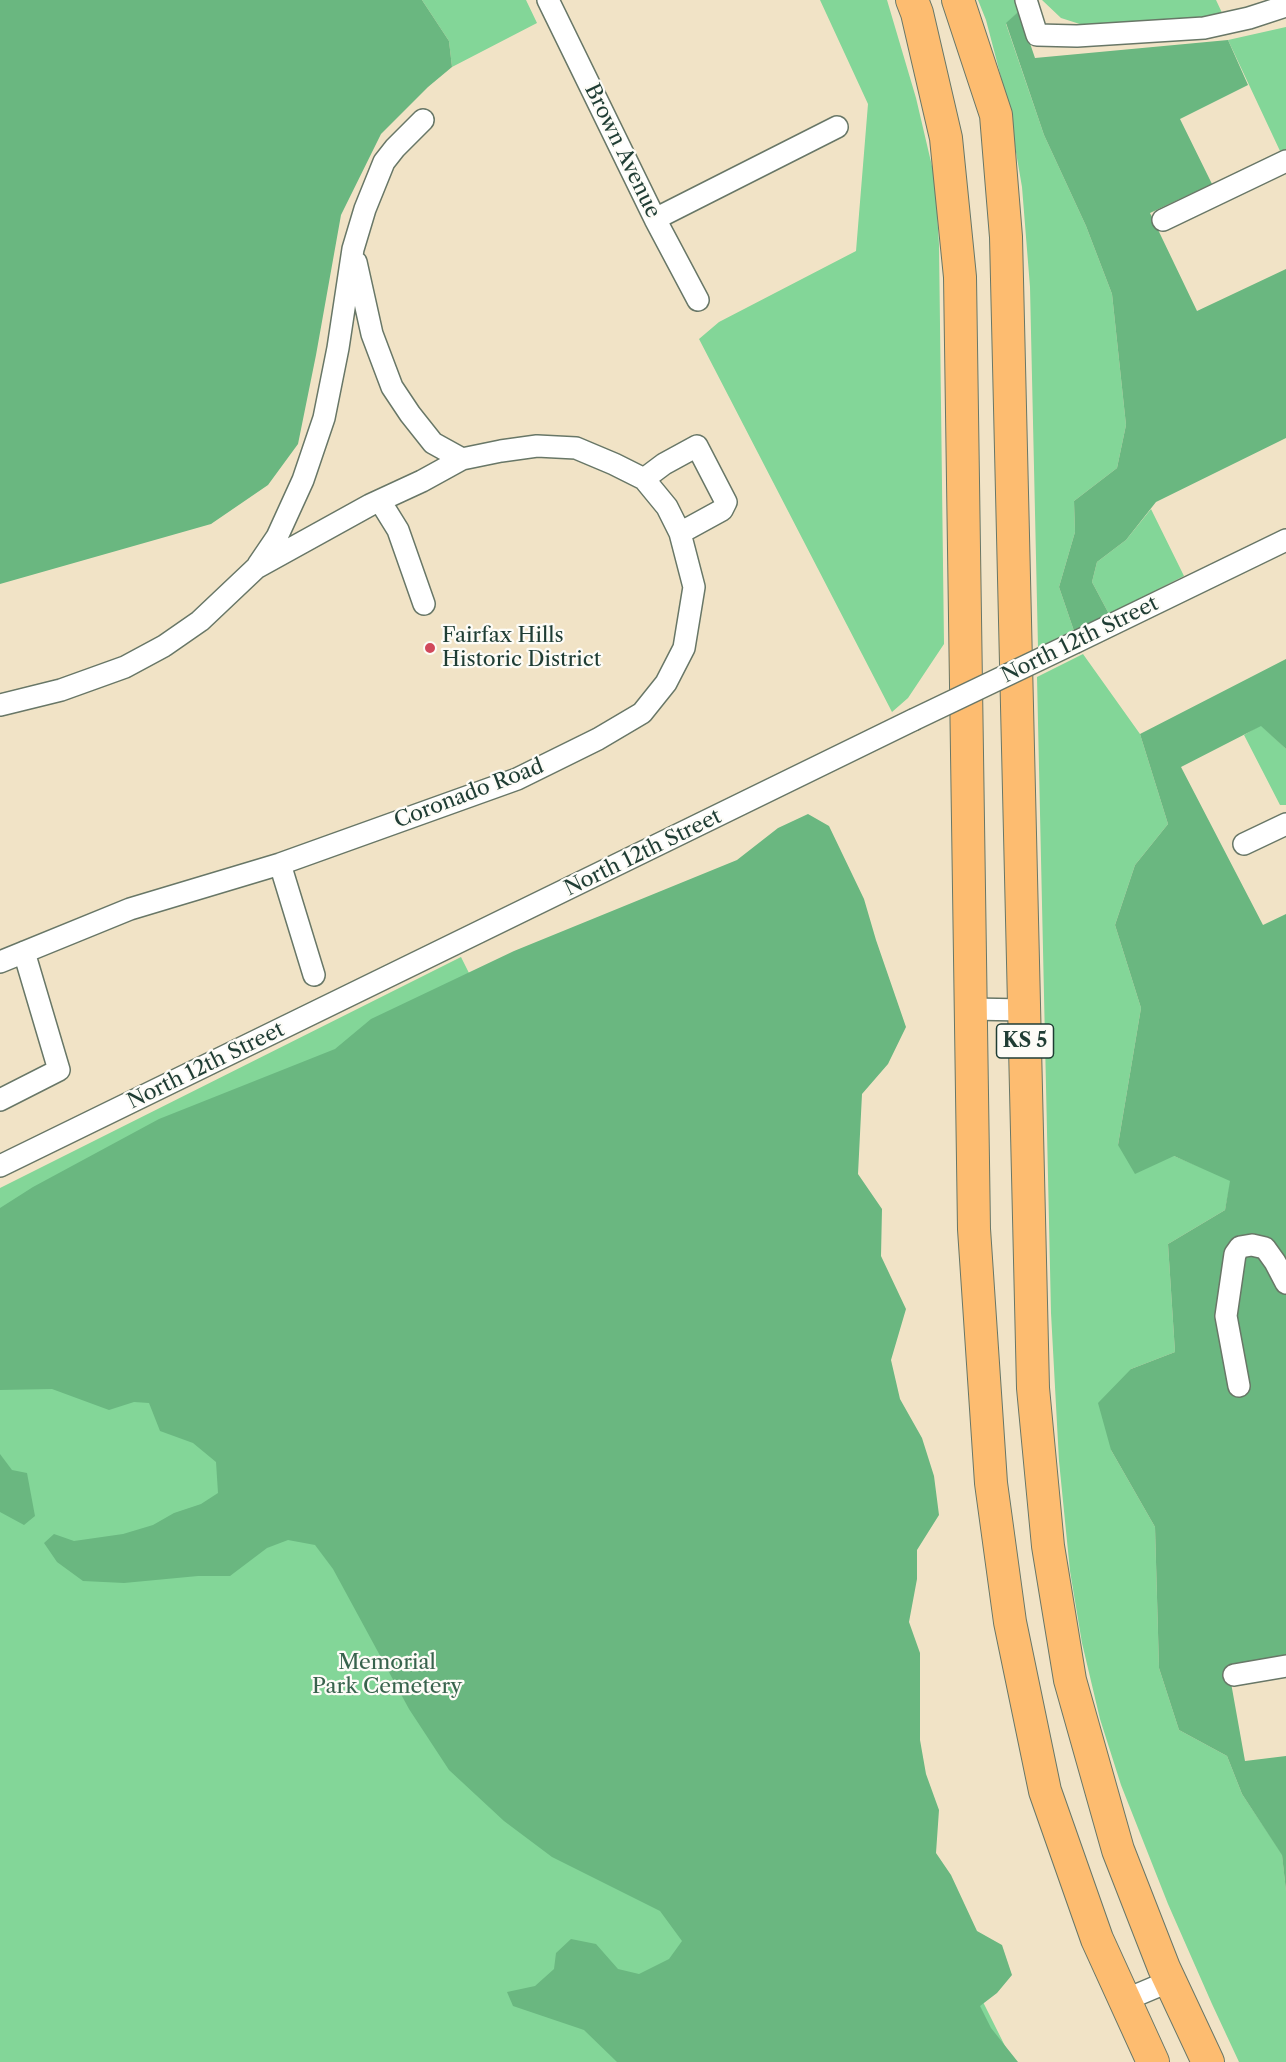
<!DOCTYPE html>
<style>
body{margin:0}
canvas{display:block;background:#f1e3c6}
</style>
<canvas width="1286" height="2062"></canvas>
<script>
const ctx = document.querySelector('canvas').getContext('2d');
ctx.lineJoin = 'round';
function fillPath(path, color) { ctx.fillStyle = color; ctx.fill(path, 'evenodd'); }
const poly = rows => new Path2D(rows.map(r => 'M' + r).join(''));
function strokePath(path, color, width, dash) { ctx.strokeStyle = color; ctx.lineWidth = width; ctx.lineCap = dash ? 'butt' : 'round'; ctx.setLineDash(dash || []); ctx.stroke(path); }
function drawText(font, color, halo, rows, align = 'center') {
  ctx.font = font + ' "Libre Caslon Text",serif'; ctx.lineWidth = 4.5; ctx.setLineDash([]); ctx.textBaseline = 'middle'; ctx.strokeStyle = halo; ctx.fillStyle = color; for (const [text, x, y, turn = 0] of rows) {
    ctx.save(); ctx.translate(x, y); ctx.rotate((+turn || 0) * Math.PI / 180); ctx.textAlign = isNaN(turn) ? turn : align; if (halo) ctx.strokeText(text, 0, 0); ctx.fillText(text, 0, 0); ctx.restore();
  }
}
const green = poly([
 [422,0,526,0,537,23,452,67,449,41],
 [820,0,887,0,916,98,935,179,939,245,944,644,908,698,892,712,699,339,719,322,856,251,868,104],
 [978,0,1016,0,1019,11,1006,24,1044,135,1086,226,1112,294,1126,425,1117,468,1074,501,1075,532,1059,587,1074,631,1038,648,1030,287,1022,187,1007,100,986,20],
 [1042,0,1216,0,1224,17,1086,26,1061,18],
 [1286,27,1286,149,1280,151,1228,40],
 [1151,509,1184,576,1109,614,1092,582,1097,562,1126,540],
 [1083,654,1140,734,1168,824,1135,865,1115,925,1141,1008,1118,1145,1174,1156,1231,1180,1225,1210,1168,1244,1175,1352,1131,1369,1111,1450,1155,1527,1159,1668,1179,1730,1227,1756,1242,1794,1282,1854,1286,1891,1286,2062,1239,2062,1212,2004,1168,1904,1121,1785,1100,1719,1082,1643,1070,1571,1059,1461,1051,1313,1037,677],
 [1261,725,1286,749,1286,805,1280,805,1244,735],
 [461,957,1013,2062,0,2062,0,1188]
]);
const forest = poly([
 [0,0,422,0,449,41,452,67,428,87,381,134,341,215,316,355,298,444,268,485,211,524,0,584],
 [1019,11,1035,58,1228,40,1248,85,1180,119,1212,184,1150,213,1197,311,1286,269,1286,438,1156,502,1126,540,1097,562,1092,582,1109,614,1074,631,1059,587,1075,532,1074,501,1117,468,1126,425,1112,294,1086,226,1044,135,1006,23],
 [1286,659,1286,749,1261,726,1181,767,1263,925,1286,914,1286,1656,1228,1666,1245,1761,1286,1756,1286,1891,1282,1855,1242,1794,1227,1756,1179,1730,1159,1668,1155,1527,1111,1450,1098,1403,1131,1369,1175,1352,1168,1244,1225,1210,1230,1181,1174,1156,1135,1174,1118,1145,1141,1008,1115,925,1135,865,1168,824,1140,734],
 [808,814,829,826,864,899,876,940,906,1027,888,1064,862,1094,858,1174,882,1209,881,1256,906,1309,891,1360,900,1399,922,1438,934,1476,939,1515,917,1550,917,1579,909,1622,920,1653,920,1740,926,1774,939,1810,936,1853,951,1875,977,1931,1002,1945,1012,1975,997,1993,980,2006,991,2028,1018,2062,617,2062,584,2030,513,2006,507,1992,535,1986,554,1969,556,1953,571,1939,596,1944,618,1969,639,1974,669,1959,682,1941,660,1911,552,1857,504,1821,449,1770,409,1709,333,1569,315,1545,288,1540,267,1548,230,1576,198,1576,124,1583,83,1581,57,1562,44,1543,54,1534,74,1541,123,1534,153,1525,174,1513,201,1504,218,1493,216,1462,193,1443,160,1431,149,1403,134,1402,109,1410,52,1389,0,1390,0,1208,33,1187,159,1119,335,1049,371,1019,514,951,737,860,778,828],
 [0,1454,12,1470,27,1473,35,1516,24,1525,0,1512]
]);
const minor = poly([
 [548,0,655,219,698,300],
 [1026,0,1037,35,1077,36,1204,28,1249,18,1286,6],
 [655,219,837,127],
 [1163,220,1286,161],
 [356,262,372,334,392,387,410,414,433,443,462,459],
 [644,479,664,464,697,446,726,502,722,510,680,533],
 [380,501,398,530,424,604],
 [258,565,277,537,303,480,324,418,338,348,353,249,365,209,384,162,395,148,423,120],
 [1076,642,1286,540],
 [0,705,61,690,125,667,164,646,200,621,256,568,370,505,422,481,462,459,501,451,537,446,576,448,614,464,644,479,667,507,680,533,694,587,684,648,666,683,642,713,598,739,517,779,280,864,130,909,0,962],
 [1244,844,1286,824],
 [280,864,314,975],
 [971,1009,1024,1010],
 [0,1100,59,1070,24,952],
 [0,1166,913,720],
 [1239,1386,1226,1316,1235,1254,1240,1247,1252,1245,1265,1248,1275,1262,1286,1283],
 [1234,1675,1286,1666],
 [1125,2000,1170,1981]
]);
const highway = poly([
 [912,0,917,13,946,138,960,277,974,1229,991,1483,1010,1622,1045,1791,1097,1939,1153,2062],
 [958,0,996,115,1006,237,1033,1388,1048,1546,1070,1680,1118,1850,1164,1968,1208,2062]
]);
const minorBridge = poly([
 [913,720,1076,642]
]);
const markers = [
 [430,648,6,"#d1495b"]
];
const shields = [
 [1025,1041,57]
];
const shieldNames = [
 ["KS 5",1025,1041]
];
const streetNames = [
 ["Brown Avenue",622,151,64],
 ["North 12th Street",1080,640,-26],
 ["Coronado Road",469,794,-21],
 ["North 12th Street",643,853,-26],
 ["North 12th Street",206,1066,-26]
];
const poiNames = [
 ["Fairfax Hills",442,636],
 ["Historic District",442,660]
];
const parkNames = [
 ["Memorial",387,1663],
 ["Park Cemetery",387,1687]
];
fillPath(green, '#83d698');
fillPath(forest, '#6ab780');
strokePath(minor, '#687767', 24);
strokePath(highway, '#687767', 34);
strokePath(minor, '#fff', 21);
strokePath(highway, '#fdbc70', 32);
strokePath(minorBridge, '#687767', 24, []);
strokePath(minorBridge, '#fff', 21);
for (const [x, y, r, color] of markers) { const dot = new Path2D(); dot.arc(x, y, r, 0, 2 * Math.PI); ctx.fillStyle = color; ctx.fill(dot); strokePath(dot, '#fdfcf7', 2); }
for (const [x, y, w] of shields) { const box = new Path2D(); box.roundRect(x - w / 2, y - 17, w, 34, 4.5); ctx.fillStyle = '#fdfcf7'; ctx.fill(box); strokePath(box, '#1f3d34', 1.5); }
drawText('bold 20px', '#1f3d34', null, shieldNames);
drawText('21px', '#1f3d34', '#fdfcf7', streetNames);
drawText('21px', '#1f3d34', '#fdfcf7', poiNames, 'left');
drawText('21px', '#38634d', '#fdfcf7', parkNames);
</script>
